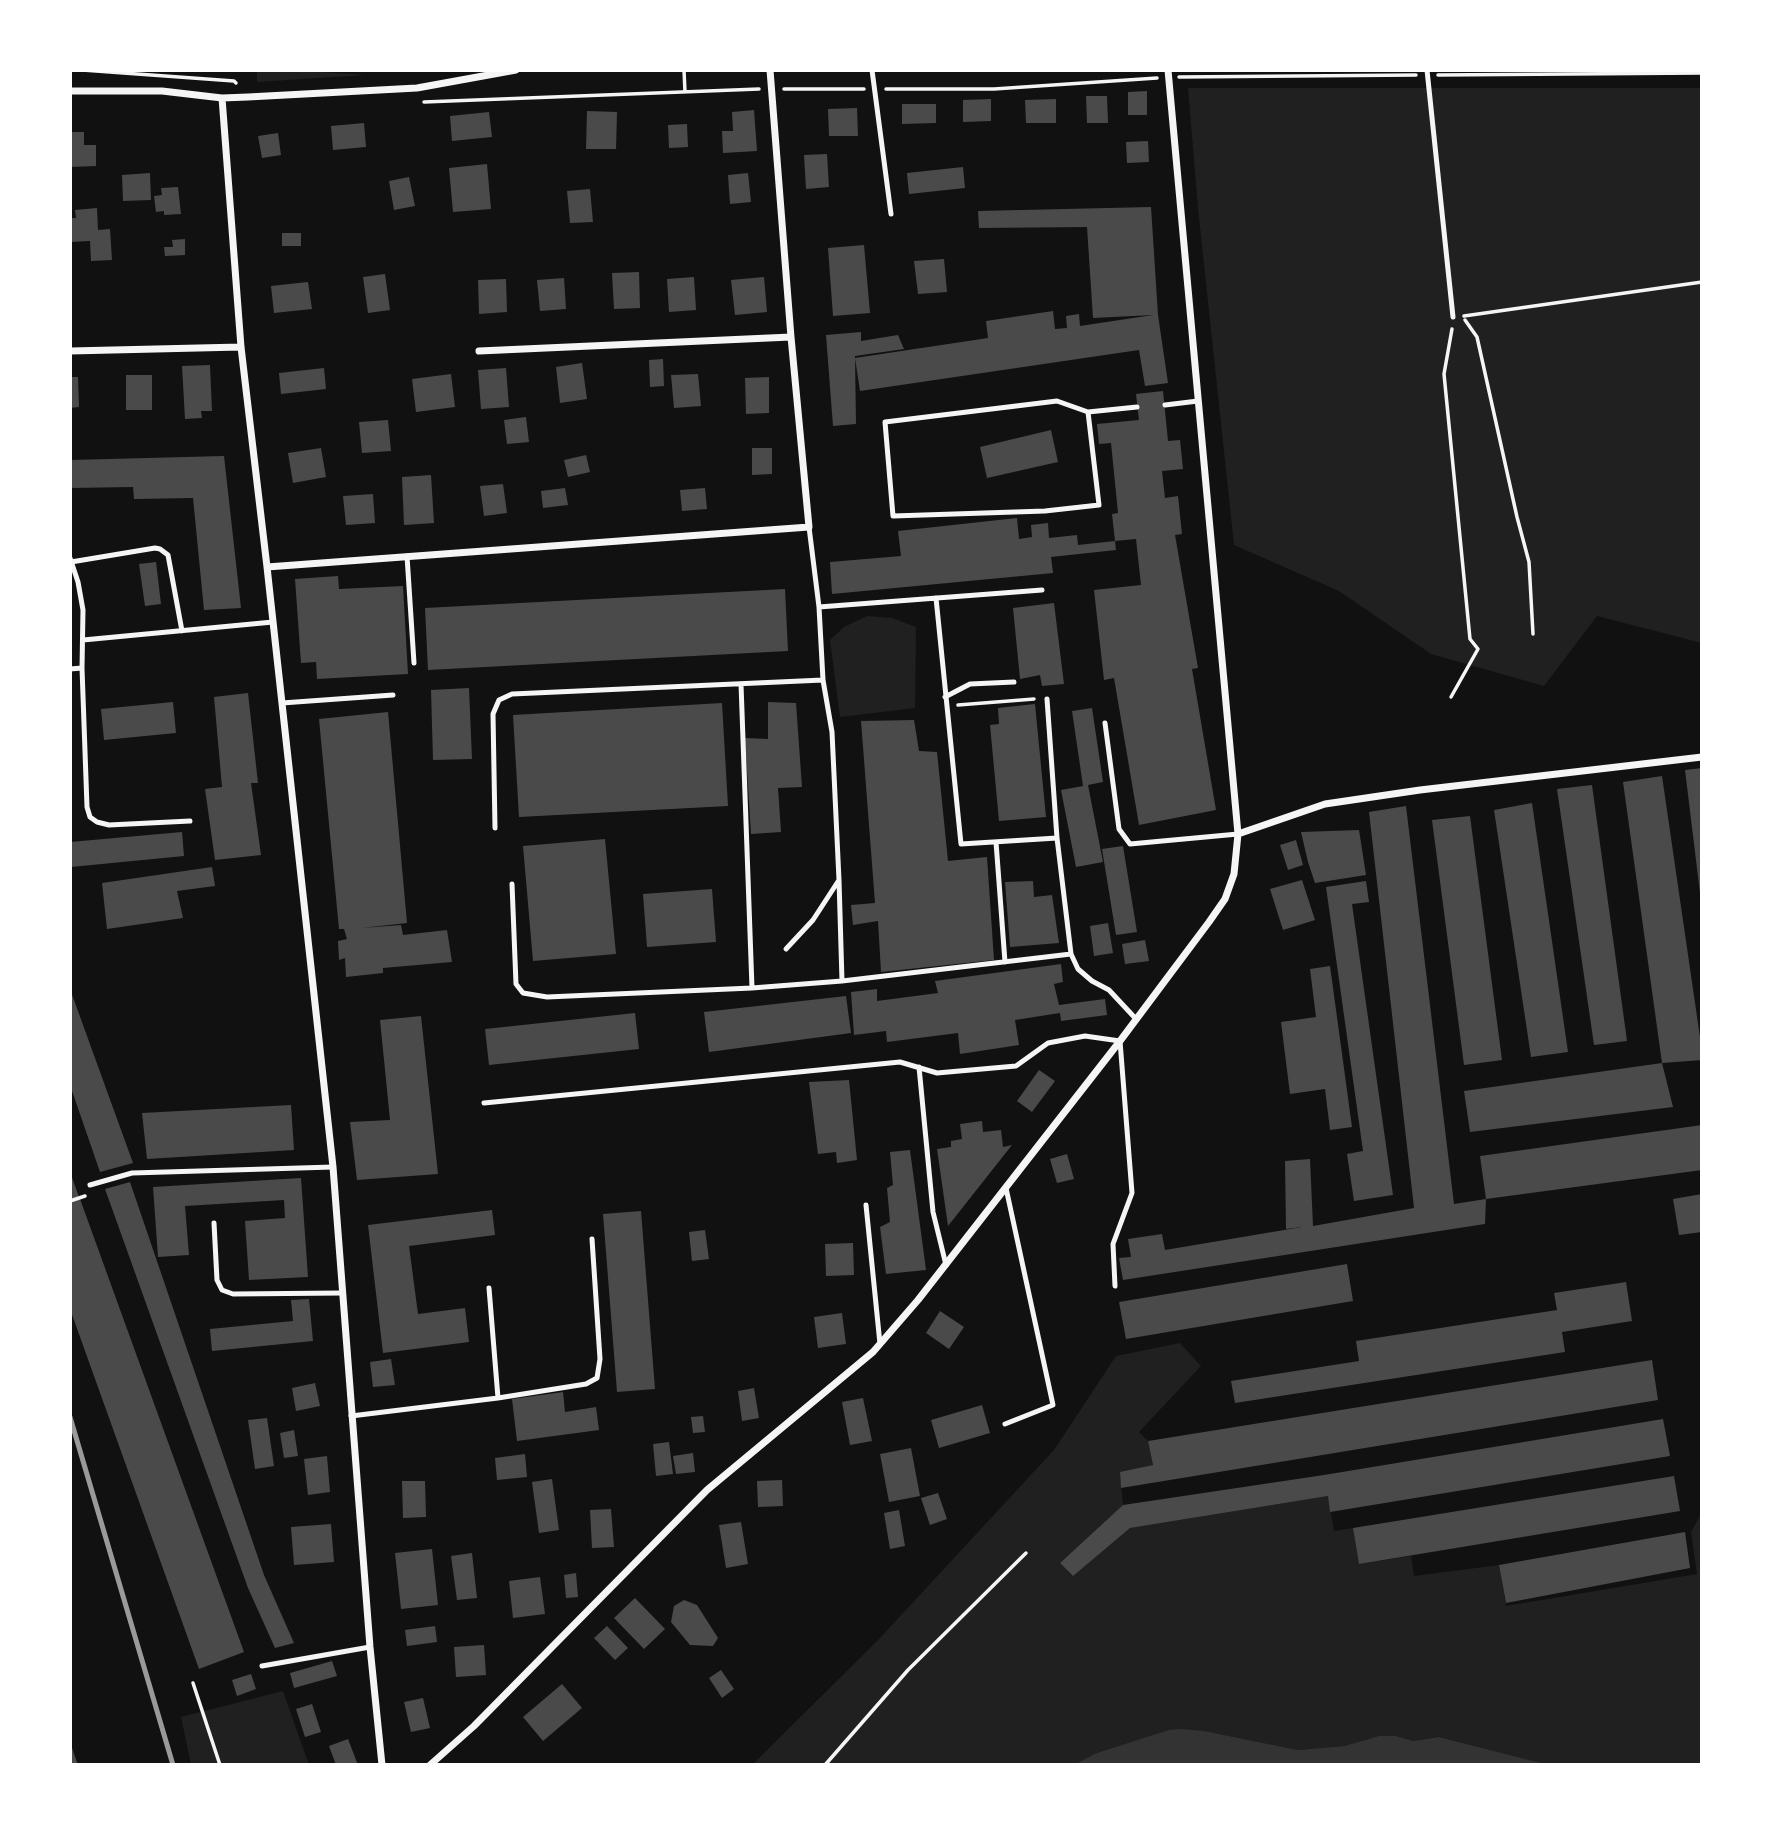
<!DOCTYPE html>
<style>
body{margin:0}
#map{position:relative;width:1772px;height:1835px;overflow:hidden;background:#111;font-family:"PT Sans",sans-serif}
canvas{display:block}
.frame{position:absolute;inset:0;border:72px solid #fff;pointer-events:none}
</style>
<div id="map">
<canvas width="1772" height="1835"></canvas>
<div class="frame"></div>
</div>
<script>
const ctx = document.querySelector('canvas').getContext('2d');
ctx.lineJoin = 'round';
function fillPath(path, color) { ctx.fillStyle = color; ctx.fill(path, 'evenodd'); }
const poly = rows => new Path2D(rows.map(r => 'M' + r).join(''));
function strokePath(path, color, width, dash) { ctx.strokeStyle = color; ctx.lineWidth = width; ctx.lineCap = dash ? 'butt' : 'round'; ctx.setLineDash(dash || []); ctx.stroke(path); }
const green = poly([
 [257,70,294,70,365,75,257,82],
 [1188,88,1702,88,1702,643,1597,616,1544,686,1431,654,1339,591,1234,545,1198,208],
 [867,616,892,618,916,627,915,708,840,717,830,640,844,627],
 [1180,1343,1201,1366,1139,1432,1148,1441,1153,1465,1120,1473,1123,1505,1060,1563,1072,1576,1130,1528,1328,1496,1334,1531,1353,1528,1359,1564,1411,1556,1414,1576,1499,1565,1506,1606,1697,1574,1691,1532,1702,1512,1702,1765,1549,1765,1439,1737,1413,1741,1396,1736,1368,1739,1344,1746,1298,1750,1203,1731,1094,1754,1074,1765,752,1765,879,1639,1054,1450,1116,1356],
 [283,1691,309,1765,191,1765,181,1717]
]);
const water = poly([
 [1181,1729,1204,1731,1298,1750,1344,1746,1379,1736,1396,1736,1413,1741,1439,1737,1549,1765,1074,1765,1094,1754,1169,1730]
]);
const building = poly([
 [1147,91,1147,115,1128,115,1128,92],
 [1086,96,1107,96,1108,123,1087,123],
 [991,99,991,121,963,122,963,100],
 [1056,99,1056,123,1026,123,1025,100],
 [902,104,936,104,936,123,902,124],
 [857,108,858,136,829,136,828,109],
 [754,110,757,151,723,153,722,131,733,131,732,112],
 [587,111,617,112,616,149,586,149],
 [489,112,492,137,452,141,450,116],
 [364,123,366,147,333,150,331,126],
 [687,124,688,147,669,148,668,125],
 [70,132,84,132,84,145,96,145,96,166,70,167],
 [278,133,281,155,262,158,258,136],
 [1148,141,1149,162,1127,163,1126,142],
 [827,154,829,187,806,189,804,155],
 [487,164,491,209,453,212,449,168],
 [963,167,965,188,909,194,907,173],
 [150,173,151,200,123,201,122,175],
 [748,173,751,202,730,204,728,175],
 [409,177,415,206,394,210,389,181],
 [178,187,181,214,164,215,164,211,156,212,154,196,162,195,161,188],
 [590,189,593,222,570,223,567,191],
 [1151,207,1158,315,1168,383,1145,386,1139,350,860,391,855,358,988,338,986,321,1053,311,1055,329,1067,328,1066,316,1079,314,1080,326,1153,315,1093,318,1087,227,979,228,978,211],
 [97,208,98,230,110,229,112,260,91,261,90,241,70,242,70,218,76,218,75,210],
 [282,233,301,233,301,246,282,246],
 [185,239,185,255,165,256,164,247,173,247,172,240],
 [864,245,870,313,833,316,828,248],
 [944,259,947,292,918,294,914,261],
 [639,272,640,308,614,309,612,273],
 [385,274,390,310,368,313,363,277],
 [694,277,696,310,669,312,667,279],
 [764,277,767,312,735,315,731,280],
 [564,278,566,309,540,311,537,280],
 [506,279,507,312,479,314,478,280],
 [308,282,312,309,274,313,271,286],
 [861,332,861,341,898,335,904,349,855,356,856,424,833,426,826,335],
 [663,359,664,386,650,387,649,360],
 [582,363,587,399,560,403,556,367],
 [210,365,212,411,201,411,202,418,185,419,182,366],
 [324,368,326,389,281,394,279,373],
 [506,368,509,407,481,409,478,370],
 [451,374,455,407,416,412,412,379],
 [698,374,701,406,674,408,671,375],
 [126,375,152,375,152,410,126,410],
 [70,377,78,377,79,407,70,408],
 [769,377,769,413,746,414,745,378],
 [1163,391,1168,441,1180,440,1183,469,1162,471,1165,498,1178,496,1182,534,1175,535,1198,668,1192,669,1216,810,1139,825,1114,678,1104,680,1094,590,1141,585,1136,539,1115,541,1112,514,1118,513,1111,443,1099,444,1097,424,1139,420,1136,394],
 [526,417,529,442,507,444,504,420],
 [388,420,391,451,362,453,359,422],
 [1051,430,1058,462,987,478,980,447],
 [321,448,326,477,293,483,288,453],
 [752,448,772,448,772,474,752,475],
 [586,455,590,472,568,477,564,460],
 [224,456,241,608,204,610,193,498,134,499,133,487,70,488,70,460],
 [431,475,434,523,404,525,402,477],
 [503,484,507,513,484,516,480,486],
 [565,488,568,505,543,508,541,491],
 [705,488,707,509,682,511,680,490],
 [373,494,375,523,346,525,343,496],
 [1017,518,1019,539,1032,537,1031,525,1048,523,1049,538,1077,535,1078,545,1115,541,1116,550,1051,557,1053,573,832,594,830,562,901,556,898,531],
 [156,562,161,604,145,606,139,564],
 [338,576,339,589,403,586,408,674,317,679,316,662,301,663,295,579],
 [785,589,788,651,428,670,425,608],
 [1054,603,1064,684,1042,686,1040,675,1020,679,1013,608],
 [469,688,472,759,433,760,431,690],
 [248,693,258,783,251,783,261,855,215,860,205,789,222,787,214,697],
 [173,702,176,733,104,740,101,709],
 [768,702,796,703,802,787,778,788,781,832,751,834,745,738,768,739],
 [722,703,728,806,519,817,513,715],
 [1035,704,1046,817,999,821,990,725,999,724,998,708],
 [1092,708,1103,782,1088,785,1103,862,1076,867,1061,790,1083,786,1072,711],
 [388,712,407,923,362,928,401,925,403,935,447,930,452,962,383,968,383,973,346,977,345,958,339,960,338,941,347,939,344,929,339,929,319,719],
 [914,720,919,751,937,752,948,861,987,857,994,960,881,972,878,921,853,925,851,905,875,903,861,721],
 [1702,768,1702,892,1700,893,1685,770],
 [1662,776,1702,1051,1702,1060,1662,1063,1623,782],
 [1592,785,1627,1041,1594,1045,1557,789],
 [1532,803,1568,1052,1531,1057,1494,810],
 [1406,806,1454,1204,1486,1199,1485,1224,1123,1280,1119,1258,1131,1257,1128,1239,1162,1234,1165,1250,1302,1227,1286,1229,1285,1161,1310,1159,1313,1226,1414,1208,1369,812],
 [1470,816,1502,1060,1464,1065,1432,820],
 [1359,830,1366,875,1315,883,1308,862,1301,832],
 [182,832,184,856,71,867,70,842],
 [605,839,616,954,533,961,523,846],
 [1296,840,1303,865,1288,870,1280,845],
 [1123,846,1137,932,1116,935,1102,849],
 [212,867,215,886,177,891,183,918,107,929,102,883],
 [1302,880,1315,920,1283,930,1270,889],
 [1033,881,1034,897,1052,895,1059,943,1010,947,1005,882],
 [1366,881,1369,902,1352,904,1393,1195,1354,1201,1347,1154,1363,1151,1326,887],
 [712,889,716,942,647,947,643,894],
 [1108,923,1113,953,1094,956,1090,926],
 [1145,940,1149,961,1125,964,1122,944],
 [1061,964,1063,982,1054,984,1059,1005,1105,999,1107,1015,1061,1021,1060,1013,1015,1020,1019,1045,960,1054,958,1033,887,1042,886,1031,854,1035,851,992,877,989,877,1001,938,993,935,981],
 [1330,966,1352,1127,1330,1130,1325,1089,1290,1094,1281,1022,1316,1017,1310,969],
 [70,989,133,1163,100,1172,70,1085],
 [846,996,851,1033,709,1052,704,1012],
 [635,1013,639,1049,489,1065,485,1029],
 [421,1016,438,1174,357,1180,350,1122,390,1120,380,1020],
 [1662,1063,1673,1107,1470,1132,1464,1091],
 [1039,1070,1055,1081,1032,1112,1017,1101],
 [849,1080,857,1160,837,1163,836,1152,818,1154,809,1082],
 [291,1105,294,1150,147,1159,142,1113],
 [982,1121,983,1132,1001,1130,1003,1147,1012,1145,948,1226,937,1149,951,1147,951,1141,962,1139,960,1124],
 [1702,1125,1702,1170,1486,1199,1480,1156],
 [910,1150,926,1270,886,1274,880,1227,890,1222,887,1188,893,1185,890,1152],
 [1067,1154,1074,1179,1057,1183,1050,1159],
 [70,1172,79,1197,70,1200],
 [301,1178,308,1277,249,1280,245,1221,285,1218,284,1200,185,1206,189,1255,158,1257,153,1187],
 [130,1182,264,1575,294,1643,275,1648,248,1588,105,1189],
 [1702,1194,1702,1232,1679,1235,1673,1199],
 [80,1199,244,1652,199,1669,70,1309,70,1202],
 [492,1210,495,1235,409,1246,418,1314,465,1308,469,1342,383,1353,368,1225],
 [641,1211,655,1389,617,1392,603,1214],
 [705,1230,709,1259,692,1261,689,1232],
 [853,1243,854,1275,826,1276,825,1244],
 [1347,1264,1353,1301,1126,1339,1119,1302],
 [1626,1282,1632,1321,1562,1332,1565,1352,1235,1403,1231,1381,1359,1361,1356,1341,1557,1310,1554,1293],
 [309,1299,313,1341,212,1351,210,1329,293,1321,291,1300],
 [940,1311,964,1327,949,1349,926,1333],
 [842,1313,846,1344,818,1348,814,1317],
 [391,1359,395,1385,373,1387,370,1362],
 [1652,1360,1658,1400,1121,1488,1120,1472,1153,1465,1148,1441],
 [315,1383,320,1406,296,1411,292,1388],
 [754,1388,759,1418,742,1421,738,1391],
 [563,1392,565,1412,596,1407,599,1430,517,1441,512,1399],
 [863,1398,872,1441,850,1445,842,1402],
 [982,1405,990,1433,939,1448,931,1420],
 [703,1416,705,1432,693,1433,691,1417],
 [267,1418,274,1466,255,1469,248,1420],
 [1663,1419,1670,1456,1330,1512,1328,1496,1130,1528,1073,1576,1060,1563,1123,1505,1324,1475],
 [294,1430,298,1456,284,1458,280,1433],
 [669,1442,673,1474,656,1476,653,1444],
 [911,1448,920,1496,889,1502,880,1454],
 [693,1453,695,1472,676,1474,673,1456],
 [525,1454,527,1477,497,1480,495,1458],
 [327,1456,330,1492,308,1495,304,1459],
 [1674,1476,1680,1511,1359,1564,1353,1528],
 [552,1479,559,1530,539,1533,532,1482],
 [782,1480,783,1506,758,1507,757,1481],
 [402,1481,425,1481,426,1517,403,1518],
 [938,1493,947,1519,930,1525,921,1498],
 [611,1509,614,1547,592,1548,590,1510],
 [899,1510,905,1546,890,1549,884,1513],
 [741,1522,748,1564,726,1568,719,1525],
 [331,1524,334,1562,294,1565,291,1527],
 [1685,1532,1690,1568,1506,1603,1499,1565],
 [432,1549,438,1605,401,1609,395,1553],
 [472,1553,477,1598,457,1600,451,1556],
 [576,1573,578,1597,566,1598,564,1575],
 [540,1577,545,1614,513,1618,509,1581],
 [635,1598,665,1629,644,1649,614,1618],
 [684,1600,697,1605,718,1638,713,1646,690,1645,671,1622,674,1606],
 [435,1626,437,1642,407,1646,405,1630],
 [607,1626,628,1648,615,1660,594,1638],
 [484,1645,486,1675,456,1677,454,1647],
 [332,1661,337,1676,294,1688,290,1673],
 [721,1670,734,1689,722,1698,709,1678],
 [251,1674,256,1689,237,1696,232,1680],
 [562,1684,582,1708,543,1741,523,1717],
 [423,1698,430,1728,411,1732,404,1702],
 [312,1704,321,1732,305,1737,296,1709],
 [348,1739,358,1765,336,1765,329,1746],
 [70,1742,78,1765,70,1765]
]);
const path = poly([
 [82,70,234,81,236,83],
 [684,70,685,92],
 [1438,75,1702,73],
 [1179,77,1416,75],
 [784,89,864,89],
 [886,89,994,89,1157,78],
 [424,102,759,89],
 [1464,316,1702,282],
 [1465,320,1477,337,1517,517,1529,562,1533,634],
 [1451,697,1478,649,1470,639,1444,374,1452,329],
 [958,705,1034,699],
 [70,1201,85,1196],
 [193,1683,220,1765],
 [825,1765,908,1670,1026,1553]
]);
const service = poly([
 [872,70,891,214],
 [1427,70,1453,317],
 [1165,405,1198,401],
 [1088,412,1099,505,1045,511,893,516,885,422,1057,401,1088,412,1137,407],
 [407,556,414,663],
 [70,558,78,582,83,610,82,668,87,807,90,817,97,822,109,825,190,821],
 [71,562,155,548,160,549,168,555,182,631],
 [936,598,961,844,1057,838,1071,954,1078,969,1092,981,1109,990,1136,1019],
 [819,607,1042,590],
 [83,640,273,622],
 [70,669,82,668],
 [741,684,752,988],
 [945,697,970,684,1014,682],
 [1047,699,1057,838],
 [282,703,393,695],
 [1105,723,1119,829,1130,844,1238,834],
 [495,828,493,714,499,700,512,694,823,680],
 [996,842,1005,962],
 [512,884,516,984,523,993,547,997,752,988,842,981,839,880],
 [786,949,813,920,839,880,832,732,823,680,819,607,809,527],
 [842,981,1071,954],
 [919,1067,933,1212,946,1265],
 [484,1103,900,1062,937,1073,1016,1066,1048,1043,1085,1036,1120,1041,1132,1193,1113,1244,1115,1286],
 [90,1185,132,1173,333,1167],
 [866,1205,880,1344],
 [214,1223,217,1280,222,1290,233,1294,342,1293],
 [489,1288,498,1398],
 [351,1416,498,1398,586,1384,597,1378,600,1359,592,1239],
 [1005,1424,1053,1405,1006,1188],
 [262,1666,370,1647]
]);
const minor = poly([
 [70,91,162,91,222,98,248,97,417,88,516,70],
 [222,98,241,347,267,567,333,1167,370,1647,382,1765],
 [70,351,241,347],
 [479,351,791,337],
 [267,567,809,527,791,337,770,70],
 [1238,834,1325,804,1420,790,1702,757],
 [430,1765,474,1726,707,1490,873,1352,918,1300,1120,1041,1209,922,1225,899,1234,874,1238,834,1168,70]
]);
const rail = poly([
 [70,1417,173,1765]
]);
fillPath(green, '#202020');
fillPath(water, '#333');
fillPath(building, '#4a4a4a');
strokePath(path, '#f5f5f5', 3.5);
strokePath(service, '#f5f5f5', 5);
strokePath(minor, '#f5f5f5', 7);
strokePath(rail, '#9a9a9a', 5);
</script>
